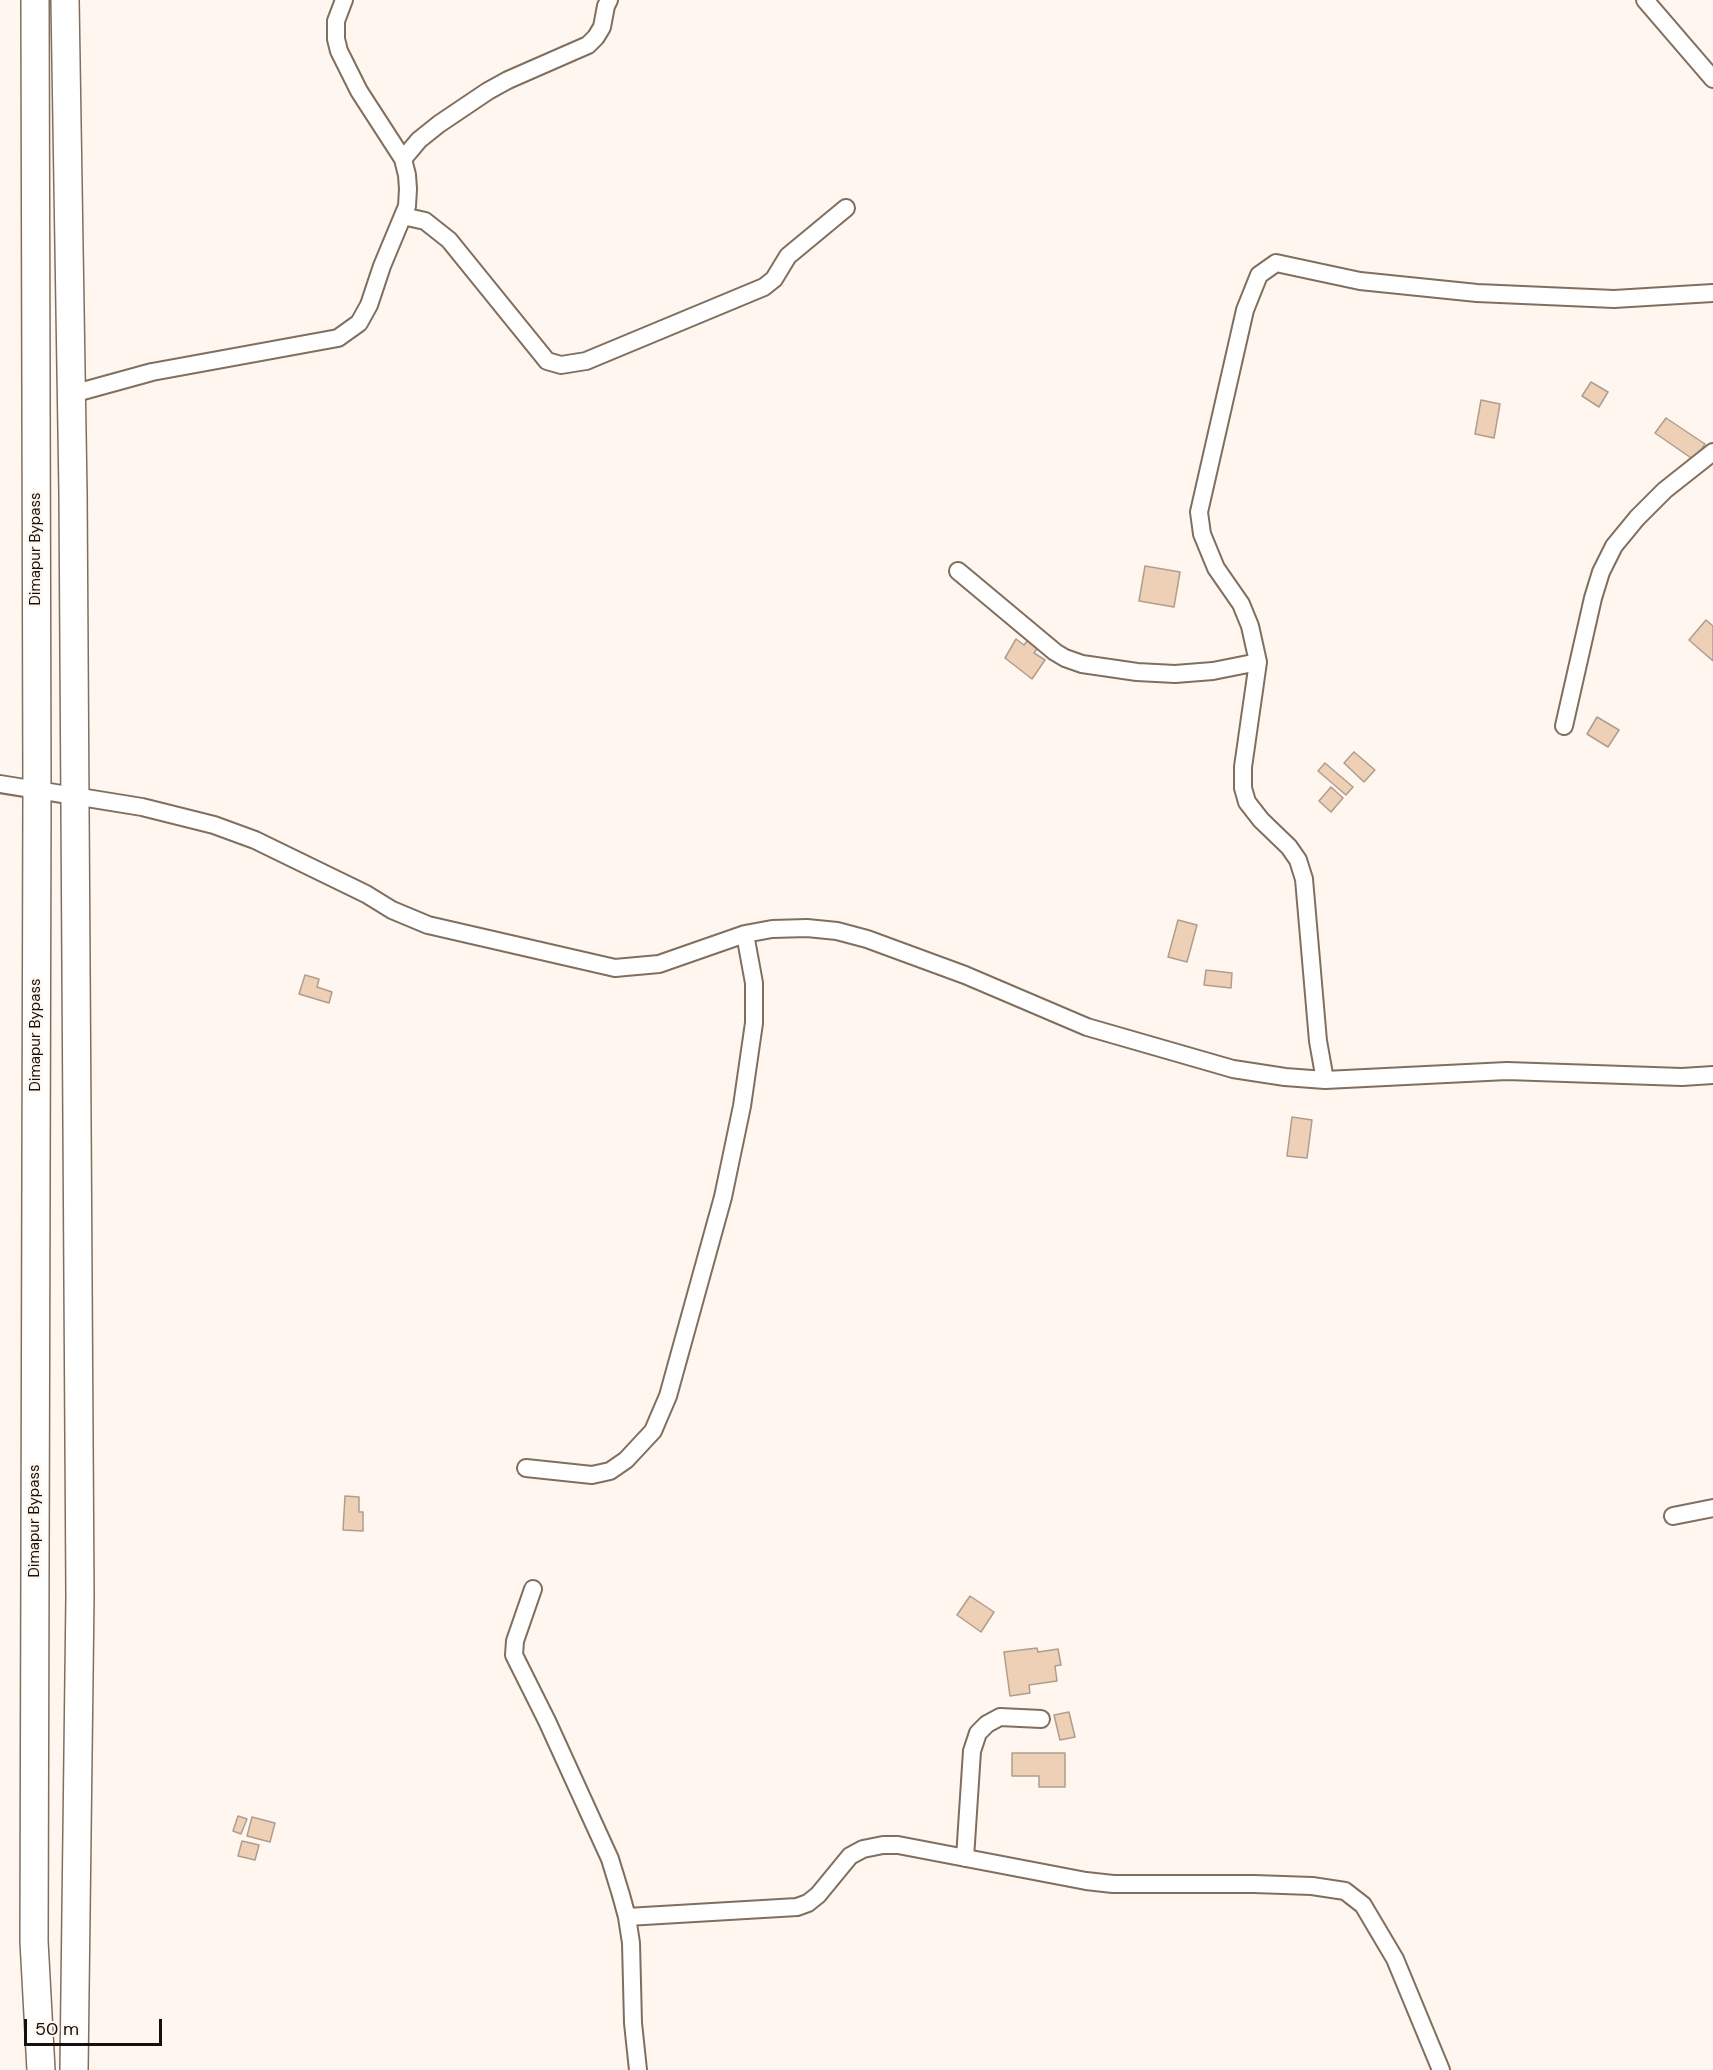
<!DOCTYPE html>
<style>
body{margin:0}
#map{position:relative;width:1713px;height:2070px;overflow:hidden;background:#fef6ef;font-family:"DM Sans",sans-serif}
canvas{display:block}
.scale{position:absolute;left:24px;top:2019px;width:138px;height:27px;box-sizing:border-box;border:3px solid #18110b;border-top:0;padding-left:8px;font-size:18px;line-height:21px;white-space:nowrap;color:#18110b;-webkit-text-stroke:4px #fef6ef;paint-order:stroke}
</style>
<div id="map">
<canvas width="1713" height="2070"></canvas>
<div class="scale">50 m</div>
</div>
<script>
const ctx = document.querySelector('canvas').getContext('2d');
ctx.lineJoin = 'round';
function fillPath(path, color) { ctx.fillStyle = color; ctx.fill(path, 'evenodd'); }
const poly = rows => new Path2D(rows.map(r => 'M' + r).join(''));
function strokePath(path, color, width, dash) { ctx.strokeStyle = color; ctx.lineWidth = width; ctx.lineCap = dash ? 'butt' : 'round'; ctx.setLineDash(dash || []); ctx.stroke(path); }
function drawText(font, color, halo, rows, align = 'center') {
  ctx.font = font + ' "DM Sans",sans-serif'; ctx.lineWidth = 4.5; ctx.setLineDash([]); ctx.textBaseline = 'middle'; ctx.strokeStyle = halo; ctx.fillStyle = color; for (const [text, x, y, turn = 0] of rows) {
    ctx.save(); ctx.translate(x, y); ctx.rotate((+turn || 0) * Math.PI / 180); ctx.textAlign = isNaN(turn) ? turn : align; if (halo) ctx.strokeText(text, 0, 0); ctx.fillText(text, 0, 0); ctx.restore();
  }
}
const building = poly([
 [1591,382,1608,392,1599,407,1582,396,1591,382],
 [1481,400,1500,404,1494,438,1475,434,1481,400],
 [1666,418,1705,444,1694,460,1655,433,1666,418],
 [1145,566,1180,572,1174,607,1139,601,1145,566],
 [1706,620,1713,626,1713,661,1689,640,1706,620],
 [1032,635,1041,643,1034,653,1045,660,1032,679,1005,658,1016,639,1024,645,1032,635],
 [1597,717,1619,730,1608,747,1587,734,1597,717],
 [1354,752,1375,770,1364,782,1344,763,1354,752],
 [1325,763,1353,787,1346,795,1318,771,1325,763],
 [1331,787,1343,798,1331,812,1319,801,1331,787],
 [1178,920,1197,925,1187,962,1168,957,1178,920],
 [1206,970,1232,973,1231,988,1204,985,1206,970],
 [305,975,319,979,317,987,332,992,329,1003,299,994,305,975],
 [1292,1117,1312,1120,1307,1158,1287,1156,1292,1117],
 [345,1496,359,1497,359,1512,363,1512,363,1531,343,1530,345,1496],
 [970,1596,994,1612,981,1632,957,1615,970,1596],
 [1037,1648,1038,1652,1058,1649,1061,1665,1055,1666,1057,1681,1029,1685,1030,1693,1010,1696,1004,1652,1037,1648],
 [1069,1712,1075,1737,1060,1740,1054,1715,1069,1712],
 [1012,1753,1065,1753,1065,1787,1039,1787,1039,1776,1012,1776,1012,1753],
 [238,1816,247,1819,241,1834,233,1831,238,1816],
 [252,1817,275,1823,270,1842,247,1836,252,1817],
 [242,1841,259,1845,255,1860,238,1856,242,1841]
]);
const minor = poly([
 [1645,0,1713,79],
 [403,159,419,140,439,124,488,91,508,80,588,45,596,37,602,27,606,6,609,0],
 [403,216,425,221,449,240,543,356,547,361,561,365,586,361,764,287,774,279,788,256,846,208],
 [72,394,152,372,338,338,359,323,369,305,382,266,407,206,408,189,407,175,403,159,359,91,339,51,336,39,336,21,344,0],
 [958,571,1055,652,1065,658,1082,664,1137,672,1175,674,1213,671,1258,662],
 [1564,726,1593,598,1601,572,1614,546,1637,518,1665,490,1713,452],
 [0,784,142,807,214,825,255,840,366,894,392,910,428,925,615,968,659,964,745,934,772,929,807,928,837,931,867,939,965,975,1087,1027,1233,1069,1285,1077,1325,1080,1507,1071,1682,1077,1713,1075],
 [1325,1080,1318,1041,1304,879,1298,860,1289,847,1261,820,1247,802,1243,788,1243,767,1258,662,1250,626,1241,604,1216,568,1202,534,1199,512,1245,310,1259,275,1276,263,1360,281,1477,293,1614,299,1713,293],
 [526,1468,592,1475,610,1471,626,1460,653,1431,668,1396,723,1197,742,1106,754,1023,754,983,745,934],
 [1673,1516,1713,1508],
 [533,1589,515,1641,514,1655,547,1721,610,1859,621,1895,627,1917,631,1943,633,2023,638,2070],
 [965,1858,972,1751,978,1733,987,1724,1000,1717,1041,1719],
 [627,1917,797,1907,808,1903,818,1895,850,1856,863,1849,883,1845,898,1845,1086,1881,1113,1884,1254,1884,1312,1886,1345,1891,1363,1905,1395,1959,1441,2070]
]);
const trunk = poly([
 [35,0,37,791,34,1941,41,2070],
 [65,0,73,493,80,1596,74,2070]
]);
const streetNames = [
 ["Dimapur Bypass",36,549,-90],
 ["Dimapur Bypass",36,1035,-90],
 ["Dimapur Bypass",35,1521,-90]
];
fillPath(building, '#edd0b6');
strokePath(building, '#b09d8d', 1.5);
strokePath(minor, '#806f5f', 20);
strokePath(trunk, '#806f5f', 30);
strokePath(minor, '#fff', 16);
strokePath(trunk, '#fff', 27);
drawText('15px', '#18110b', '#fef6ef', streetNames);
</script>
